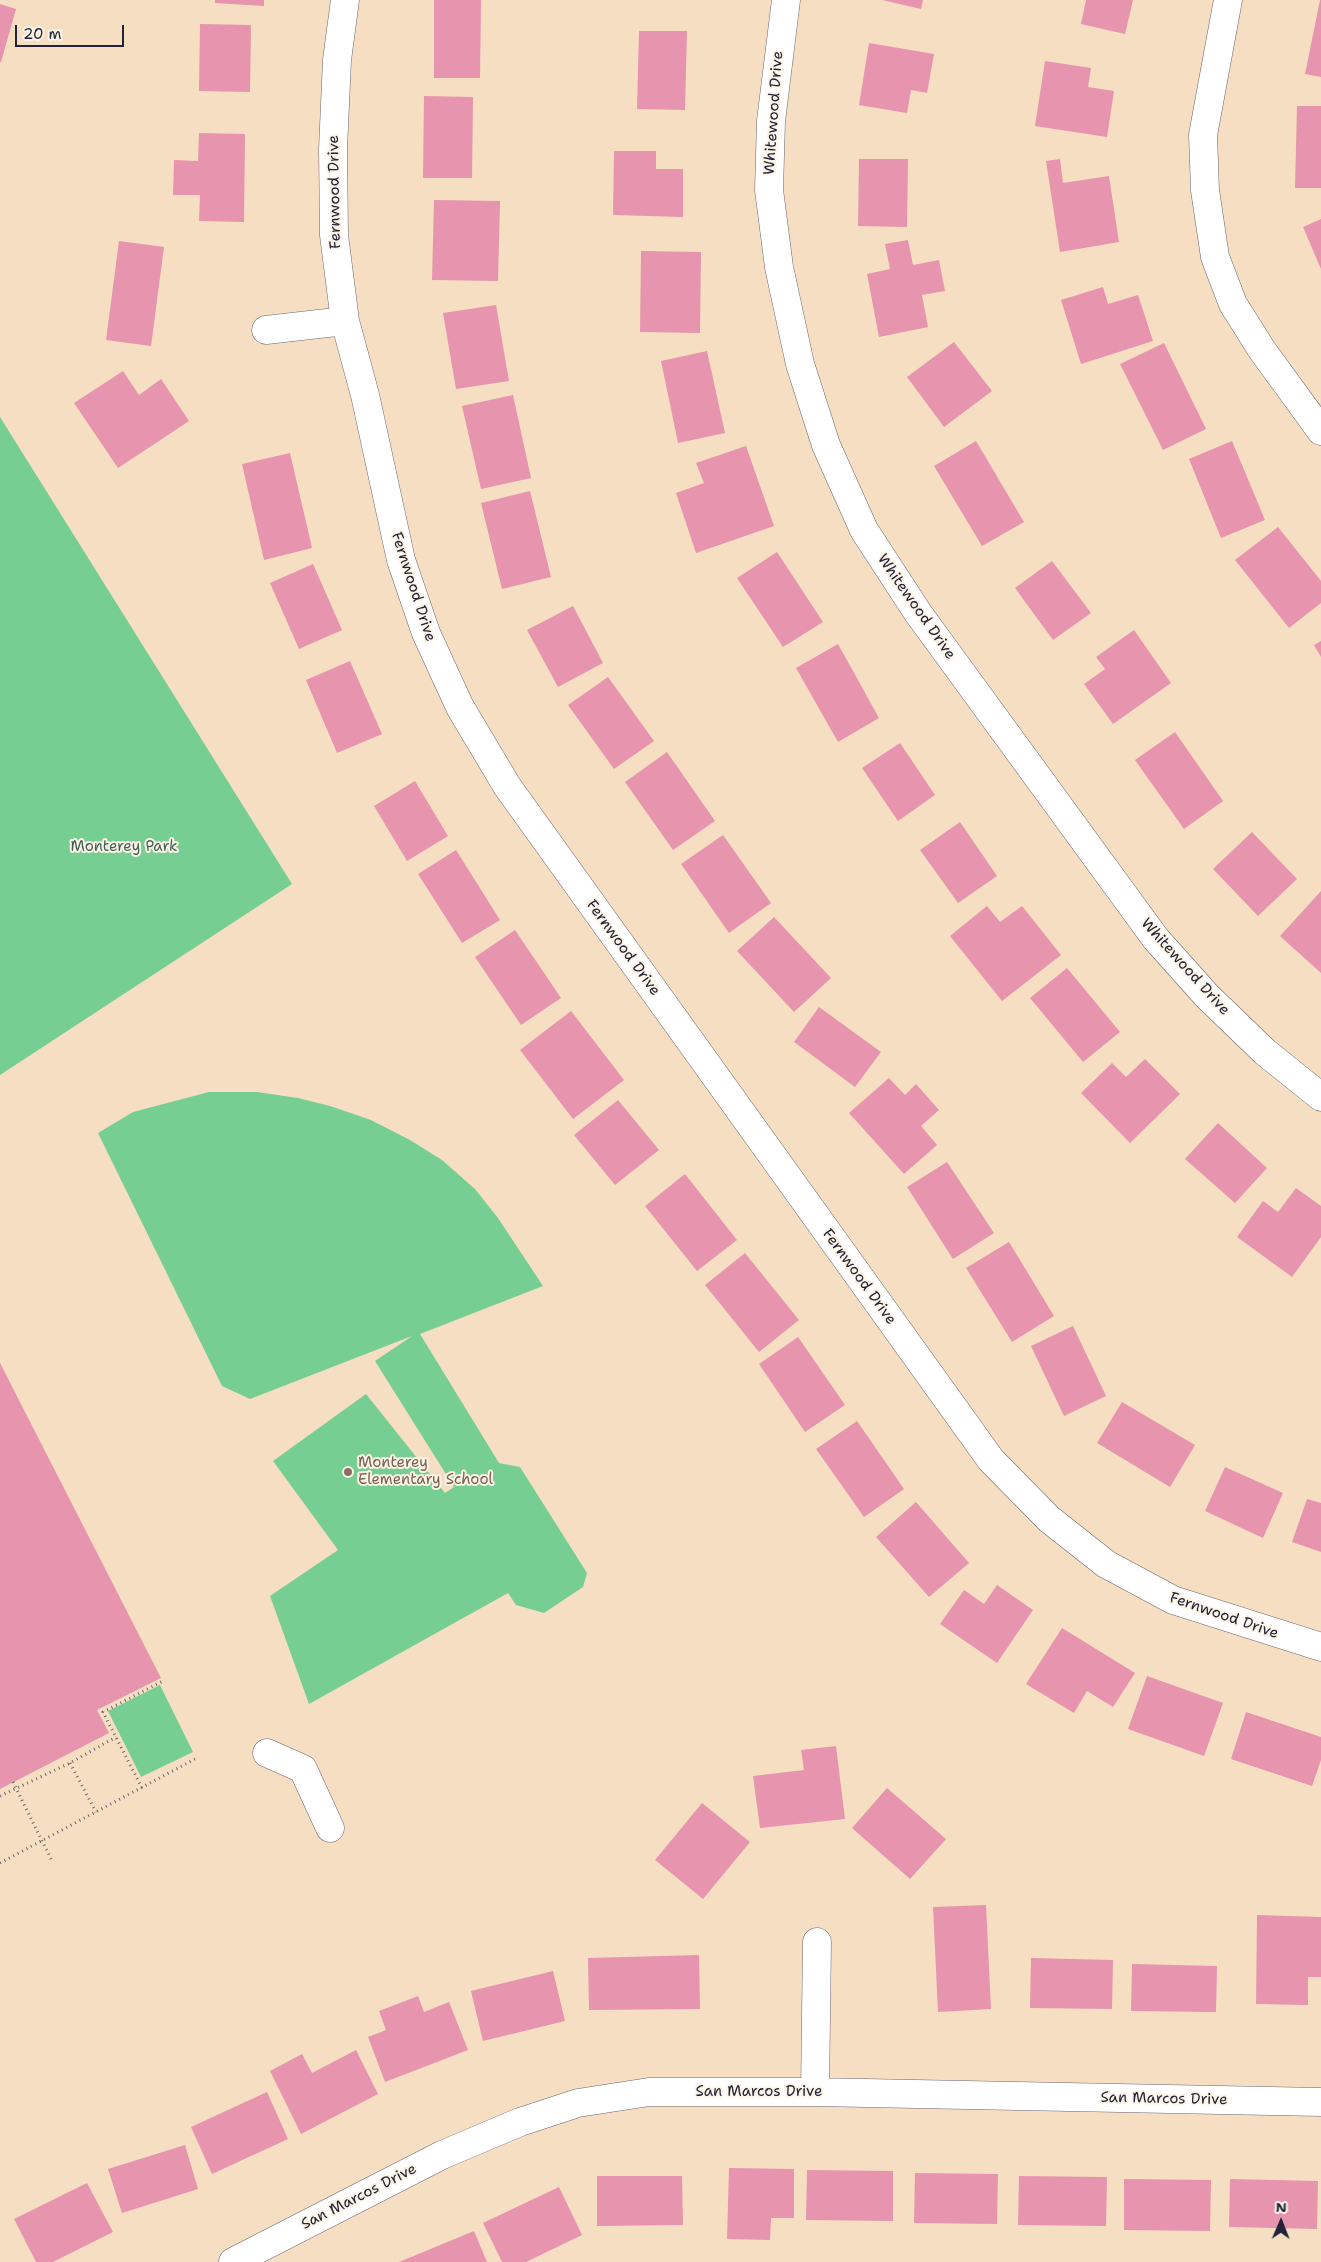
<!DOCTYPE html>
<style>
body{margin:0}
#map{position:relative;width:1321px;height:2262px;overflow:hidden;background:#f6dec3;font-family:"Shantell Sans",sans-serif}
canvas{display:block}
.north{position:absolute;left:1256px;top:2197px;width:50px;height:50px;-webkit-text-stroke:4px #fcf5e5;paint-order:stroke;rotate:1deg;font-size:14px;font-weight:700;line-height:20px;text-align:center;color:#22223b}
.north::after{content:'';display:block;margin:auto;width:18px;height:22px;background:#22223b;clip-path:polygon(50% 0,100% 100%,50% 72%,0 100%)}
.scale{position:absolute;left:15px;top:25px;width:109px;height:22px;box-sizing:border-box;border:2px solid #22223b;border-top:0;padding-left:6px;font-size:15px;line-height:18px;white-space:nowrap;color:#22223b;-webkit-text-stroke:4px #fcf5e5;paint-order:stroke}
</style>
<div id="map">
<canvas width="1321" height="2262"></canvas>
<div class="north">N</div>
<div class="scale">20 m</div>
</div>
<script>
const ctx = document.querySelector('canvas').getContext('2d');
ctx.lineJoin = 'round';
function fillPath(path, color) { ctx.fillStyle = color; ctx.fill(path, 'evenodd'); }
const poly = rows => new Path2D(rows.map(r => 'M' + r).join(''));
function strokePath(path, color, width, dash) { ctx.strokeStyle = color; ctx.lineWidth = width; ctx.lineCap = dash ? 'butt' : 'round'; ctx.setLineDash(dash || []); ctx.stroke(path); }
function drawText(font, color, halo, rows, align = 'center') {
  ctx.font = font + ' "Shantell Sans",sans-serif'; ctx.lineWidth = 4; ctx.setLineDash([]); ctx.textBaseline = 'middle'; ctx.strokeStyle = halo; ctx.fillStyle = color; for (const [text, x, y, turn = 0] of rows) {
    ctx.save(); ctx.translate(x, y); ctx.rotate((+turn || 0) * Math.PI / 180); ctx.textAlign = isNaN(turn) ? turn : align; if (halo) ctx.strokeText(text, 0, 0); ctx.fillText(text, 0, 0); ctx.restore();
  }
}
const green = poly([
 [0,417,292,884,0,1075],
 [209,1092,257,1092,298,1098,330,1106,371,1120,410,1140,442,1160,475,1189,498,1218,543,1286,420,1334,499,1463,520,1467,587,1573,583,1587,544,1613,516,1605,508,1593,309,1704,270,1596,338,1550,273,1461,366,1394,445,1493,454,1487,375,1361,412,1336,250,1399,222,1386,98,1133,133,1112],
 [160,1685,193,1752,141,1777,108,1711]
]);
const building = poly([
 [215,0,264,0,264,6,215,3],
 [434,0,481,0,480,78,434,78],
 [882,0,923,0,921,9],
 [1086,0,1133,0,1125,34,1081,24],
 [1320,0,1321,0,1321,77,1305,74],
 [0,4,16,9,1,62,0,62],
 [200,24,251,25,250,92,199,91],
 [639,31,687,31,685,110,637,109],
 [869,43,934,54,927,93,911,90,907,113,859,105],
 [1045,61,1091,68,1088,87,1114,91,1107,137,1035,126],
 [424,96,473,97,472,178,423,178],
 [1297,106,1321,106,1321,188,1295,188],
 [199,133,245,134,244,222,199,221,200,195,173,195,174,160,198,161],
 [614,151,656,151,656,169,683,169,683,217,613,215],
 [859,159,908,159,907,227,858,226],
 [1060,159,1063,183,1109,176,1119,242,1060,252,1046,161],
 [434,200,500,201,498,281,432,280],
 [1321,219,1321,269,1303,227],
 [908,240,913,265,939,260,945,291,922,295,928,327,879,337,867,274,890,269,885,244],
 [119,241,164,247,151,346,106,340],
 [641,251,701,252,700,333,640,332],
 [1103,287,1108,304,1138,295,1153,341,1081,364,1061,300],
 [496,305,509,381,456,389,443,313],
 [954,342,992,391,944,427,907,377],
 [1164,343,1206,429,1163,450,1120,364],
 [707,351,725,433,678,443,661,361],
 [123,371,139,395,161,379,189,421,118,468,74,403],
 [513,395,531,478,481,489,462,406],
 [976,441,1024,522,982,546,934,466],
 [1232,441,1265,520,1221,538,1189,459],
 [746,446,774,526,696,553,676,493,704,483,696,463],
 [290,453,312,548,264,560,242,464],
 [530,491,551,577,502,589,481,503],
 [1278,527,1321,581,1321,603,1289,628,1235,560],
 [777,552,823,622,783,647,737,578],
 [1052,561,1091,613,1053,640,1015,588],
 [313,564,342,630,299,649,270,583],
 [573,606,603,663,558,687,527,630],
 [1134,630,1171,683,1113,724,1084,684,1105,669,1096,657],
 [1321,641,1321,657,1314,645],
 [838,644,879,718,838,742,796,668],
 [350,661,382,734,337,753,306,680],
 [608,677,654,741,614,769,568,705],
 [1175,732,1223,801,1184,829,1135,760],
 [900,743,935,795,898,821,862,768],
 [667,752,715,821,673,850,625,782],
 [415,781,448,836,407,861,374,806],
 [960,822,997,876,958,903,920,850],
 [1252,832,1297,879,1258,916,1213,869],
 [723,835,771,903,729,933,681,864],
 [456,850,500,920,462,943,418,874],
 [1321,891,1321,973,1280,936],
 [987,906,1000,922,1022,906,1061,955,1002,1001,950,936],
 [774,917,831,978,794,1012,737,951],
 [515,930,561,998,521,1025,475,957],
 [1067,968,1120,1032,1083,1062,1030,998],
 [819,1007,881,1052,855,1087,794,1042],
 [571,1011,624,1080,573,1119,520,1050],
 [1145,1059,1180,1094,1130,1143,1081,1093,1112,1063,1126,1077],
 [889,1078,905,1095,916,1084,939,1110,921,1126,937,1145,904,1174,849,1113],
 [618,1100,659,1150,615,1185,574,1135],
 [1218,1123,1267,1168,1235,1203,1185,1159],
 [947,1162,994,1233,953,1259,907,1187],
 [685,1174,737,1240,697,1271,645,1206],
 [1296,1188,1321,1206,1321,1237,1292,1277,1237,1237,1263,1201,1278,1212],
 [1009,1242,1054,1316,1012,1342,966,1268],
 [745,1253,799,1320,759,1352,705,1285],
 [1073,1326,1106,1396,1064,1416,1031,1346],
 [798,1337,845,1405,805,1432,759,1364],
 [0,1363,161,1678,97,1710,109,1733,0,1789],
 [1122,1402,1195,1445,1170,1487,1097,1443],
 [857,1421,904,1489,864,1517,816,1449],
 [1225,1467,1283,1493,1263,1538,1205,1511],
 [1307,1499,1321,1503,1321,1552,1292,1542],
 [916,1502,969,1563,929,1597,876,1537],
 [997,1585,1033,1610,997,1663,940,1624,964,1590,984,1604],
 [1062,1628,1135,1673,1113,1707,1087,1691,1074,1713,1026,1684],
 [1147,1676,1223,1703,1204,1756,1128,1729],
 [1246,1712,1321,1737,1321,1760,1312,1786,1231,1759],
 [836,1746,845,1819,760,1828,753,1776,804,1770,801,1750],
 [887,1788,946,1839,910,1879,852,1828],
 [702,1803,750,1842,703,1899,655,1860],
 [986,1905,991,2009,938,2012,933,1907],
 [1257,1915,1321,1917,1321,1977,1308,1977,1308,2005,1256,2004],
 [699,1955,700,2009,589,2010,588,1958],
 [1031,1958,1113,1960,1112,2009,1030,2008],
 [1132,1964,1217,1966,1216,2012,1131,2011],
 [553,1971,565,2021,483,2041,471,1991],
 [418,1996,424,2012,449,2002,468,2050,385,2082,368,2037,386,2030,379,2011],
 [356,2050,378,2094,301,2134,270,2071,302,2054,312,2073],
 [267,2092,288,2139,212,2174,191,2127],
 [185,2145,198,2189,122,2213,108,2169],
 [729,2168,794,2169,794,2218,771,2218,770,2240,727,2239],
 [807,2170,893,2171,893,2221,806,2220],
 [915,2173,998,2174,997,2224,914,2223],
 [597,2176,682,2176,683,2225,597,2226],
 [1019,2176,1107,2177,1106,2226,1018,2225],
 [1124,2179,1211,2180,1210,2231,1124,2230],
 [1230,2179,1318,2181,1317,2229,1229,2227],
 [87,2183,113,2232,53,2262,36,2262,14,2219],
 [559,2187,582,2235,526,2262,502,2262,483,2223],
 [474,2231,487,2262,399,2262]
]);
const path = poly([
 [70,1763,96,1812],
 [13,1782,52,1861],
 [142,1788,103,1712,163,1681],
 [0,1796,70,1763,116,1737],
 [0,1863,195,1759]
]);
const minor = poly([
 [345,0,337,60,333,149,334,235,345,321,365,395,401,560,426,633,460,707,507,786,991,1460,1049,1519,1106,1564,1173,1600,1321,1647],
 [786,0,771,121,769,190,779,267,800,364,826,445,864,530,918,613,1156,939,1207,996,1265,1052,1321,1097],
 [1228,0,1203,135,1205,190,1215,257,1233,304,1262,350,1321,431],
 [266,330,345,321],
 [267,1753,303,1769,330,1828],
 [815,2092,817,1942],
 [233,2262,442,2155,520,2122,578,2103,649,2092,815,2092,1321,2102]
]);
const markers = [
 [348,1472,5,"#8d6e63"]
];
const streetNames = [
 ["Whitewood Drive",774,113,-86],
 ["Fernwood Drive",335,192,-91],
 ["Fernwood Drive",413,587,72],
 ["Whitewood Drive",916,607,55],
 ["Fernwood Drive",623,948,54],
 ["Whitewood Drive",1185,967,48],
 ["Fernwood Drive",859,1277,54],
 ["Fernwood Drive",1224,1616,19],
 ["San Marcos Drive",759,2092],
 ["San Marcos Drive",1164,2099,1],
 ["San Marcos Drive",359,2197,-27]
];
const parkNames = [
 ["Monterey Park",124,847]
];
const educationNames = [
 ["Monterey",358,1463],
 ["Elementary School",358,1480]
];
fillPath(green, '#77ce92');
fillPath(building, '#e794ae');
strokePath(minor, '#6c646b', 29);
strokePath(path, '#6c646b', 3, [1, 4]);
strokePath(minor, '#fff', 28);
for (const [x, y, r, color] of markers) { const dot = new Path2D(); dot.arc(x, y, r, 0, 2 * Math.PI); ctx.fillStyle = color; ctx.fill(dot); strokePath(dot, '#fcf5e5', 2); }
drawText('15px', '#22223b', '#fcf5e5', streetNames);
drawText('15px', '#405e59', '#fcf5e5', parkNames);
drawText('15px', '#785e54', '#fcf5e5', educationNames, 'left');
</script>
